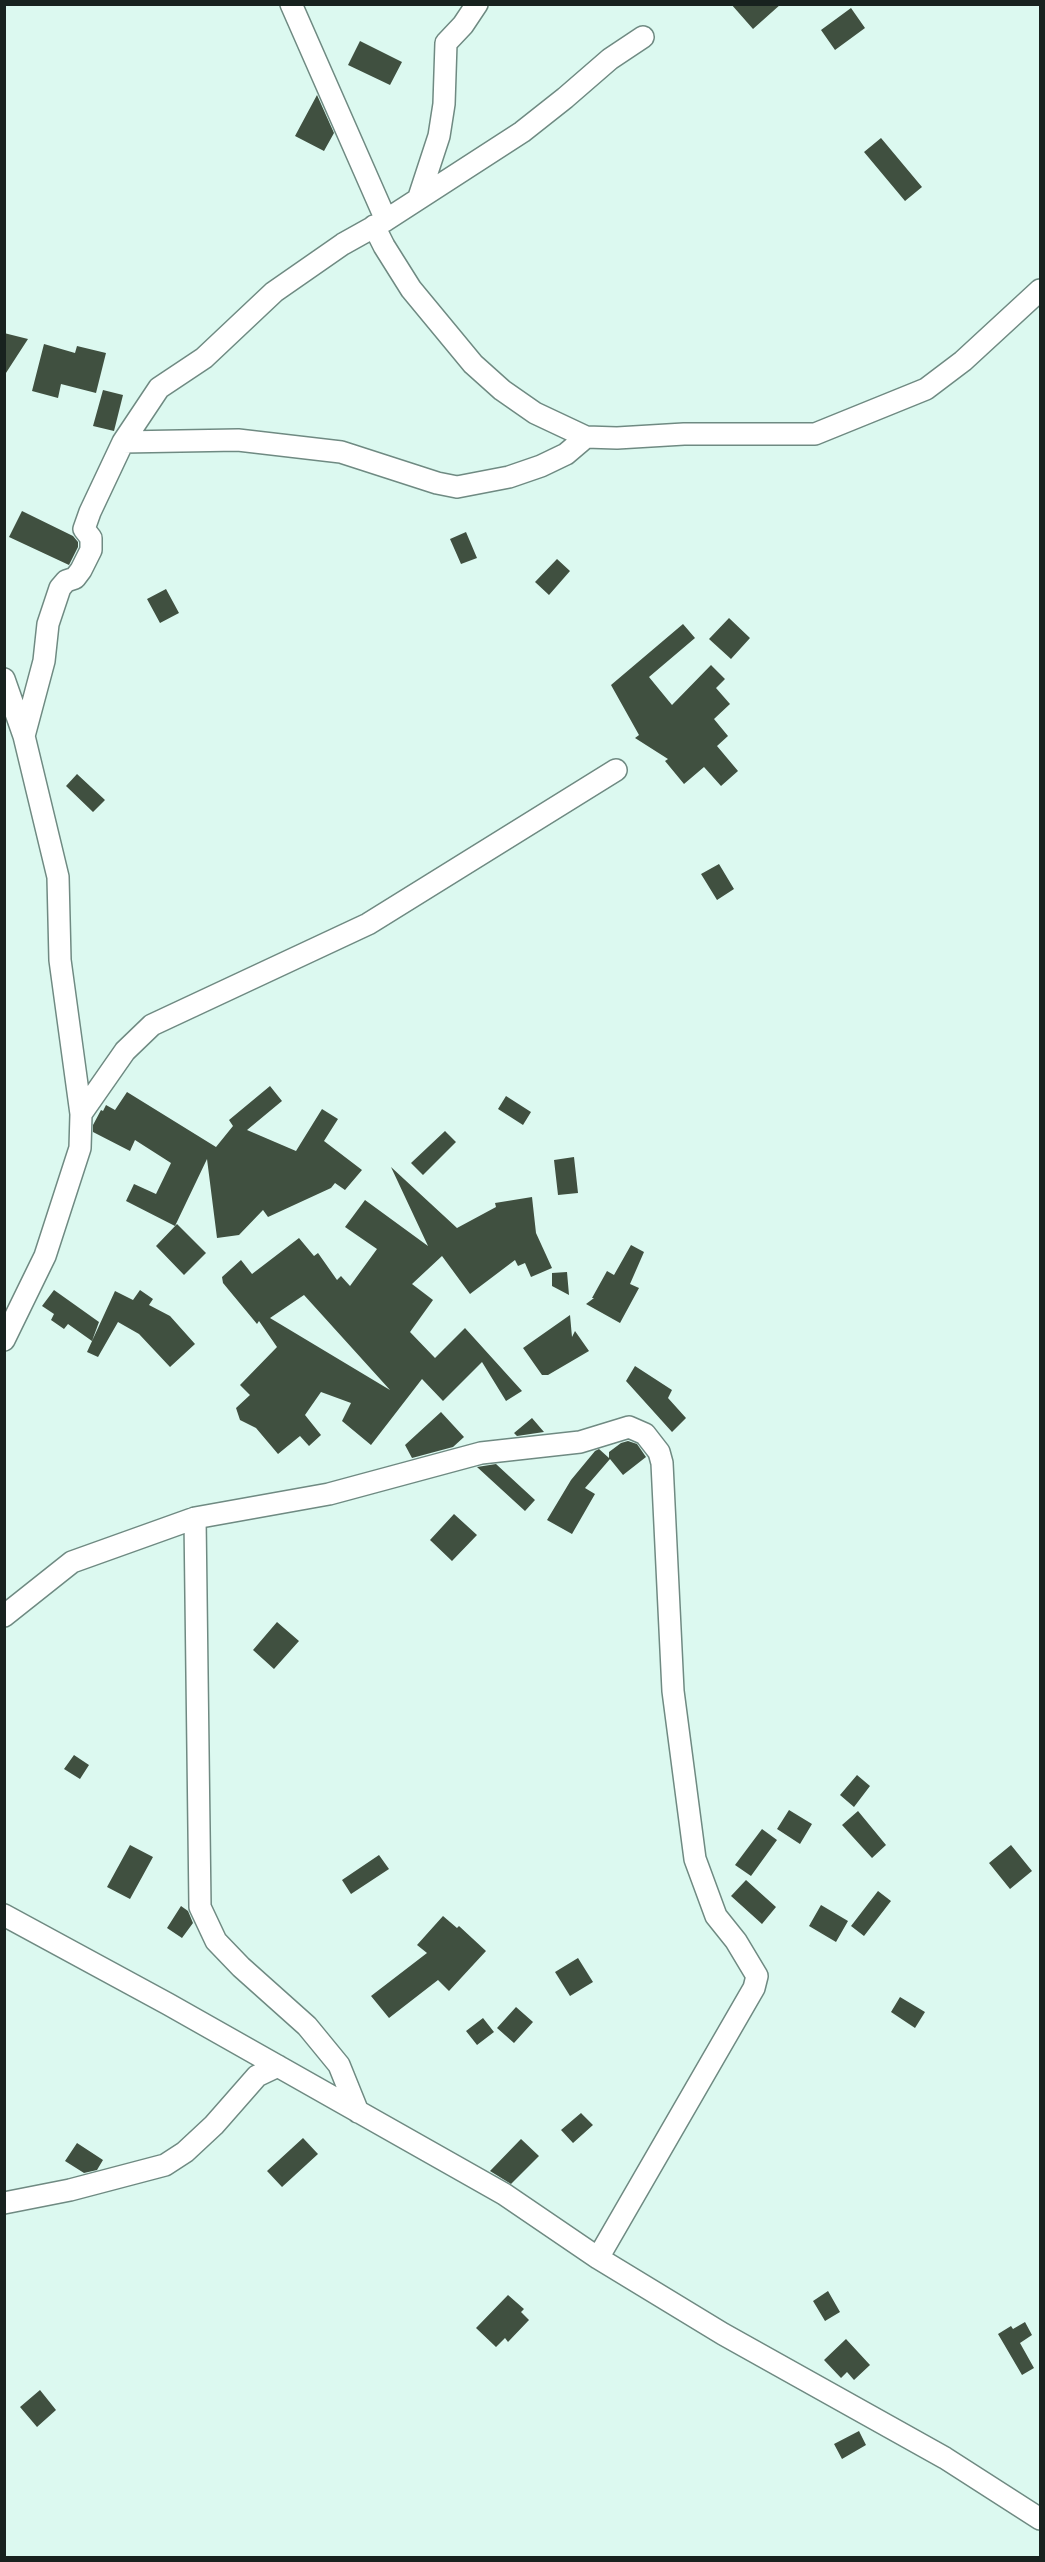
<!DOCTYPE html>
<style>
body{margin:0}
#map{position:relative;width:1045px;height:2562px;overflow:hidden;background:#dcf9f0;font-family:"Roboto Condensed",sans-serif}
canvas{display:block}
.frame{position:absolute;inset:0;border:6px solid #18221f;pointer-events:none}
</style>
<div id="map">
<canvas width="1045" height="2562"></canvas>
<div class="frame"></div>
</div>
<script>
const ctx = document.querySelector('canvas').getContext('2d');
ctx.lineJoin = 'round';
function fillPath(path, color) { ctx.fillStyle = color; ctx.fill(path, 'evenodd'); }
const poly = rows => new Path2D(rows.map(r => 'M' + r).join(''));
function strokePath(path, color, width, dash) { ctx.strokeStyle = color; ctx.lineWidth = width; ctx.lineCap = dash ? 'butt' : 'round'; ctx.setLineDash(dash || []); ctx.stroke(path); }
const building = poly([
 [731,4,781,4,753,29],
 [851,8,865,28,835,50,821,30],
 [360,41,402,62,390,85,348,65],
 [317,95,334,133,324,151,295,136],
 [881,138,922,187,905,201,864,152],
 [4,333,28,339,4,376],
 [44,344,75,353,77,346,106,353,96,393,61,384,58,398,32,391],
 [103,390,123,395,114,431,93,426],
 [22,511,73,536,78,542,78,547,69,565,9,537],
 [466,532,477,558,461,564,450,539],
 [557,559,570,571,549,595,535,582],
 [166,589,179,613,160,623,147,599],
 [729,618,750,638,731,659,709,639],
 [683,624,695,638,649,677,672,705,711,665,725,679,716,688,730,704,714,719,728,736,717,746,738,771,721,786,704,767,684,784,665,761,668,759,635,738,639,735,611,685],
 [77,774,105,800,93,812,66,786],
 [719,864,734,889,717,900,701,874],
 [270,1086,282,1101,247,1130,296,1151,322,1109,338,1119,324,1141,362,1170,345,1190,335,1183,331,1188,268,1217,263,1210,239,1235,217,1238,207,1159,175,1226,126,1201,134,1184,156,1194,171,1163,135,1140,130,1151,93,1132,93,1125,101,1110,103,1111,106,1105,115,1110,127,1092,216,1147,233,1126,229,1120],
 [506,1096,531,1112,523,1125,498,1109],
 [445,1131,456,1142,423,1175,411,1163],
 [574,1157,578,1193,558,1195,554,1160],
 [391,1167,457,1228,496,1207,495,1203,532,1197,536,1233,552,1268,531,1277,525,1263,518,1266,515,1260,470,1294,442,1256,412,1284,433,1300,410,1332,435,1358,465,1328,522,1391,506,1401,482,1362,443,1401,422,1379,371,1445,342,1421,351,1403,321,1392,305,1415,321,1435,309,1446,300,1436,278,1454,256,1428,240,1420,236,1408,250,1395,240,1385,277,1347,259,1321,257,1324,223,1283,222,1277,241,1260,252,1274,299,1238,314,1256,318,1253,337,1280,341,1276,350,1286,377,1249,345,1227,365,1200,428,1246],
 [304,1295,390,1390,270,1318],
 [177,1224,206,1253,184,1275,156,1246],
 [631,1245,644,1252,630,1284,639,1288,620,1323,586,1304,594,1298,592,1298,607,1271,614,1275],
 [567,1272,569,1295,552,1286,552,1273],
 [54,1290,99,1322,92,1341,68,1324,64,1329,51,1320,54,1314,42,1306],
 [140,1290,153,1299,149,1305,170,1316,195,1344,170,1367,139,1334,118,1322,98,1357,87,1352,115,1291,133,1300],
 [570,1315,572,1337,575,1331,589,1351,548,1375,542,1375,523,1348],
 [635,1366,672,1390,668,1398,686,1418,672,1432,626,1381],
 [441,1412,464,1437,453,1447,412,1458,405,1445],
 [532,1418,544,1432,517,1436,514,1433],
 [628,1441,637,1444,646,1457,623,1475,610,1459,585,1488,595,1494,572,1534,547,1520,571,1480,595,1451,599,1449,609,1458,609,1452,621,1443],
 [496,1464,535,1500,525,1511,477,1467],
 [454,1514,477,1535,452,1561,430,1540],
 [277,1622,299,1641,274,1669,253,1650],
 [74,1755,89,1765,80,1779,64,1769],
 [857,1775,870,1786,854,1807,840,1795],
 [789,1810,812,1824,800,1844,777,1829],
 [858,1811,886,1845,872,1858,842,1825],
 [762,1829,777,1840,751,1876,735,1865],
 [130,1845,153,1857,130,1899,107,1887],
 [1011,1845,1032,1871,1010,1889,989,1863],
 [379,1855,389,1869,351,1894,342,1880],
 [746,1880,776,1907,762,1924,731,1896],
 [878,1891,891,1901,864,1936,851,1926],
 [821,1905,848,1921,836,1942,809,1926],
 [181,1906,188,1911,193,1923,182,1938,167,1928],
 [443,1916,457,1928,459,1926,486,1951,449,1991,438,1980,389,2018,371,1996,427,1953,417,1945],
 [578,1958,593,1982,570,1996,555,1972],
 [900,1997,925,2012,915,2028,891,2012],
 [516,2007,533,2022,514,2043,497,2028],
 [483,2018,494,2032,477,2045,466,2031],
 [581,2113,593,2125,573,2143,561,2130],
 [303,2138,318,2154,282,2187,267,2171],
 [521,2139,539,2156,511,2184,490,2171],
 [77,2143,103,2160,97,2170,84,2173,65,2161],
 [828,2291,840,2312,825,2321,813,2301],
 [508,2295,524,2309,521,2312,529,2320,508,2342,505,2338,496,2347,476,2328],
 [1025,2322,1032,2335,1020,2343,1034,2368,1022,2375,998,2334,1011,2326,1013,2329],
 [846,2339,870,2365,854,2380,847,2372,841,2378,824,2360],
 [40,2390,56,2410,37,2427,20,2407],
 [859,2431,866,2445,842,2459,834,2444]
]);
const minor = poly([
 [291,4,386,220],
 [419,197,439,136,444,104,446,43,463,25,477,4],
 [374,226,384,246,411,289,473,364,502,390,535,413,586,437,617,438,684,434,815,434,926,389,963,361,1040,290],
 [123,442,238,440,341,452,437,483,457,487,509,477,541,466,566,454,586,437],
 [4,679,24,736,58,877,60,960,81,1114,80,1148,45,1256,4,1340],
 [24,736,44,661,48,624,60,588,66,581,75,578,81,570,91,550,91,538,84,529,90,512,123,442,159,388,204,358,274,292,343,244,386,220,522,132,565,98,610,59,643,37],
 [81,1114,125,1051,152,1025,368,924,616,770],
 [195,1518,200,1907,216,1941,241,1967,307,2026,339,2065,358,2112],
 [4,1616,72,1562,195,1518,329,1494,481,1453,580,1442,629,1427,645,1434,659,1452,662,1463,673,1691,695,1859,716,1916,736,1941,757,1976,754,1988,598,2258],
 [4,1915,168,2004,504,2194,598,2258,723,2334,945,2458,1040,2519],
 [4,2203,70,2190,165,2165,185,2152,214,2125,257,2076,278,2066]
]);
fillPath(building, '#405040');
strokePath(minor, '#6f8a82', 24);
strokePath(minor, '#fff', 21);
</script>
